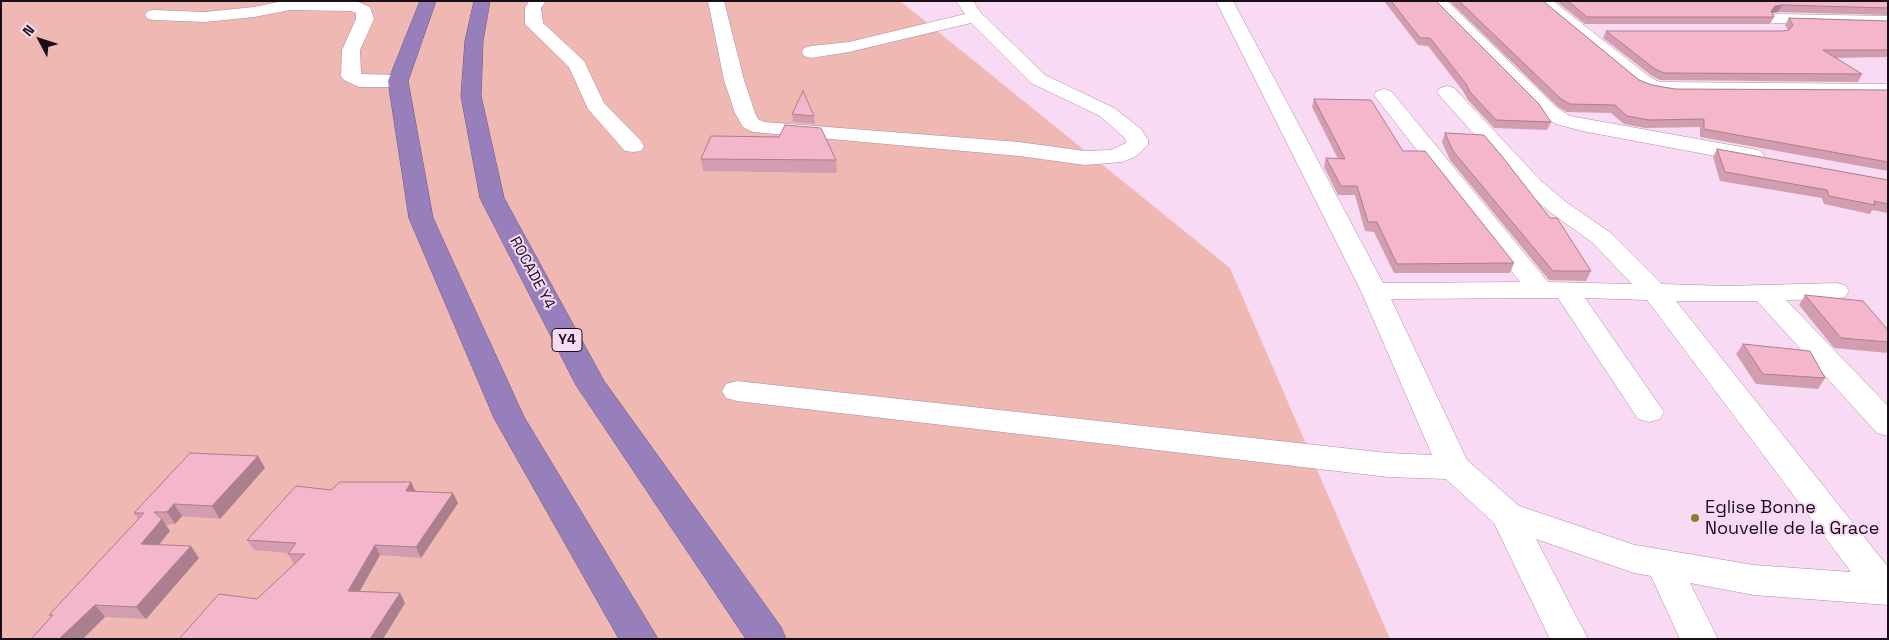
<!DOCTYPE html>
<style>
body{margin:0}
#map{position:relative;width:1889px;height:640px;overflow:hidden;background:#f8daf4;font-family:"Space Grotesk",sans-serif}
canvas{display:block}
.frame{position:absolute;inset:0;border:2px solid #180e17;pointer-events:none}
.north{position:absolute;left:15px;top:15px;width:50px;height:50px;-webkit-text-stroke:4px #f8daf4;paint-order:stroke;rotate:310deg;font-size:14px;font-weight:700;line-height:20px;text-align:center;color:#180e17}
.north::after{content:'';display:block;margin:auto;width:18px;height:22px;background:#180e17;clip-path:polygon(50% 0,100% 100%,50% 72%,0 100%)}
</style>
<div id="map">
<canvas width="1889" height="640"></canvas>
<div class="frame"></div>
<div class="north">N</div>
</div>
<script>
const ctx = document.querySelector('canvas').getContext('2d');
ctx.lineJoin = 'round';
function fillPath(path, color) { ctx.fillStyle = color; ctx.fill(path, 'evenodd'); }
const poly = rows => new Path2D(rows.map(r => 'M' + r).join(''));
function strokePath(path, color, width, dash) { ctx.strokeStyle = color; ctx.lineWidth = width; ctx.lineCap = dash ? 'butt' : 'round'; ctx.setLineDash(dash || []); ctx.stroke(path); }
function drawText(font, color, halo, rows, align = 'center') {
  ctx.font = font + ' "Space Grotesk",sans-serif'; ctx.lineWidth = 4; ctx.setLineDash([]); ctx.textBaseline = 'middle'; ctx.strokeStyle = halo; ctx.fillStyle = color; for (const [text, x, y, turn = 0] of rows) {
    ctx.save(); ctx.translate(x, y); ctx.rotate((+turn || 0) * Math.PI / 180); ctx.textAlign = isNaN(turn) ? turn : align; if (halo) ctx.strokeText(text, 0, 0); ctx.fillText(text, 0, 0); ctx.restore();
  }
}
const green = poly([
 [1,1,900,1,1230,268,1390,639,1,639]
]);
const minor = poly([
 [283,1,356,1,370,7,374,19,360,50,361,74,398,75,405,77,408,81,405,85,398,87,359,87,344,80,341,76,342,50,356,19,356,13,351,11,290,10,254,17,205,22,154,20,148,19,145,15,148,11,154,10,205,12,254,7,283,1],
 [529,1,546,1,541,8,543,23,584,61,604,103,641,141,644,146,641,151,633,152,625,151,588,109,569,67,525,24,525,8,529,1],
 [708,1,724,1,744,80,755,113,758,119,764,122,1019,142,1085,151,1111,150,1126,143,1125,138,1100,116,1031,83,971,23,849,52,811,58,804,56,802,52,804,48,811,46,849,42,965,14,956,1,973,1,981,13,1045,75,1114,108,1141,129,1148,140,1148,145,1135,157,1122,162,1085,165,1019,156,753,132,743,127,735,113,724,80,708,1],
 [1216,1,1233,1,1383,283,1520,282,1377,99,1374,95,1377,91,1384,89,1391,91,1548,282,1632,284,1593,243,1550,212,1525,191,1440,96,1437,92,1440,88,1447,86,1454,88,1541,181,1566,202,1611,233,1662,284,1726,286,1836,283,1845,285,1849,291,1845,297,1836,299,1786,300,1888,406,1888,436,1877,433,1757,301,1676,301,1888,567,1888,605,1754,595,1690,583,1718,639,1680,639,1651,576,1634,573,1536,539,1588,639,1550,639,1494,523,1446,479,1388,477,737,401,726,398,722,391,726,384,737,381,1388,453,1432,455,1361,291,1216,1],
 [1558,298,1638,419,1649,422,1660,419,1664,412,1585,298,1647,300,1851,572,1754,565,1635,545,1519,506,1467,460,1391,299,1558,298],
 [1429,1,1447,1,1557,108,1570,116,1753,149,1761,151,1764,156,1761,161,1753,163,1582,131,1556,124,1543,116,1429,1],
 [1534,1,1553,1,1651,78,1660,82,1888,84,1888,96,1671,95,1649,91,1637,86,1534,1],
 [1778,14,1888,16,1888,26,1772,23,1769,19,1772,15,1778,14]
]);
const highway = poly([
 [420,1,436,1,408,81,433,218,524,417,658,639,619,639,494,418,409,218,388,81,420,1],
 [474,1,490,1,483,41,481,96,504,198,604,381,781,627,786,639,746,639,576,385,480,198,461,96,465,41,474,1]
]);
const wall = poly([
 [1384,1,1436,1,1551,122,1547,130,1494,128,1468,100,1463,91,1428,46,1418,45],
 [1449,1,1543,1,1639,80,1652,85,1675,89,1888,90,1888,171,1700,137,1700,127,1645,128,1624,124,1611,113,1567,112,1558,107],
 [1556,1,1888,1,1888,15,1778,12,1772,13,1774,17,1770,24,1585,24],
 [1789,18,1888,21,1888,57,1835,58,1862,74,1858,82,1660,80,1652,76,1603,38,1606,31,1783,31,1788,30,1785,25],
 [1314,99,1403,151,1514,263,1510,273,1394,273,1374,232,1365,231,1355,195,1338,195,1324,167,1326,158,1338,159,1312,107],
 [792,114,814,116,815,124,793,122],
 [1445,133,1591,271,1586,281,1549,280,1450,160,1442,142],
 [779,137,836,160,837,173,703,171,701,159],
 [1717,149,1888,180,1888,213,1872,210,1870,214,1824,204,1822,198,1720,181,1713,157],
 [1805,295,1888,330,1888,353,1834,348,1799,305],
 [1743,344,1825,378,1818,389,1756,384,1736,354],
 [258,456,265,468,220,519,182,516,175,524,166,525,170,531,159,544,199,558,146,619,105,617,51,617,49,615,138,519,134,513],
 [331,490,416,491,458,503,421,558,380,555,360,591,400,593,405,603,383,639,179,639,257,599,294,564,288,554,288,553,254,550,247,540]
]);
const shadedWall = poly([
 [1782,5,1778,12,1772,13,1768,18,1771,11,1775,6],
 [258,456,265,468,220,519,212,506],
 [411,482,416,492,406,491],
 [453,493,458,503,421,558,416,547],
 [174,504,182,516,175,524,167,512],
 [162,519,170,531,150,556,141,544],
 [375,545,380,555,354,601,348,591],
 [191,546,199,558,146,619,136,607],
 [400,593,405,603,383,639,370,639],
 [95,605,105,617,83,639,59,639]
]);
const building = poly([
 [1391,1,1436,1,1539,104,1551,122,1496,120,1470,92,1466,84,1430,38,1420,38,1391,1],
 [1459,1,1543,1,1639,80,1652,85,1675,89,1888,90,1888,162,1704,129,1704,119,1649,120,1627,116,1615,105,1570,104,1561,99,1459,1],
 [1568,1,1888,1,1888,8,1782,5,1775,6,1771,11,1774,17,1587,17,1568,1],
 [1789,18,1888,21,1888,50,1823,50,1862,74,1664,73,1655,69,1606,31,1783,31,1789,30,1793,25,1789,18],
 [803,91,814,116,792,114,803,91],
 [1314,99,1371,100,1403,151,1425,151,1514,263,1397,264,1377,222,1368,222,1357,186,1341,186,1326,158,1345,159,1314,99],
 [785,125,821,128,836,160,701,159,711,136,779,137,785,125],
 [1445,133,1484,135,1501,155,1550,218,1557,218,1591,271,1553,271,1453,151,1445,133],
 [1717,149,1888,180,1888,204,1874,201,1875,205,1829,196,1827,190,1725,172,1717,149],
 [1805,295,1863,301,1888,330,1888,342,1841,338,1805,295],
 [1743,344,1810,351,1825,378,1763,374,1743,344],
 [190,453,258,456,212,506,174,504,167,512,154,512,162,519,141,544,191,546,136,607,95,605,59,639,31,639,53,615,49,615,144,513,134,513,190,453],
 [340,482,411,482,406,491,453,493,416,547,375,545,348,591,400,593,370,639,179,639,219,594,257,599,305,554,288,554,296,543,247,540,296,486,331,490,340,482]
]);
const markers = [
 [1695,518,5,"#83812a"]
];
const shields = [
 [567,340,30]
];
const shieldNames = [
 ["Y4",567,340]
];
const streetNames = [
 ["ROCADE Y4",532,273,62]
];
const nearPoinames = [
 ["Eglise Bonne",1705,508],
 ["Nouvelle de la Grace",1705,529]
];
fillPath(green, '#efb8b3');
strokePath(minor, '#a98da5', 1);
strokePath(highway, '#6b5782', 1);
fillPath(minor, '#fff');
fillPath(highway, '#977fbb');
fillPath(wall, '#d29dae');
fillPath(shadedWall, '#ab7f8d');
fillPath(building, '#f4b6ca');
strokePath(building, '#ab7f8d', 1);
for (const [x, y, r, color] of markers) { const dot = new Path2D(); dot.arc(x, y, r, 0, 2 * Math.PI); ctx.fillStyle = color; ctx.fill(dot); strokePath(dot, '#f8daf4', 2); }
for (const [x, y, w] of shields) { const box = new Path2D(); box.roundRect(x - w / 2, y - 11.5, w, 23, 4); ctx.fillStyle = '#f8daf4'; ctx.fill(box); strokePath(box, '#180e17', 1); }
drawText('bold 14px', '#180e17', null, shieldNames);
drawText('15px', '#180e17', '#f8daf4', streetNames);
drawText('18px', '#180e17', '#f8daf4', nearPoinames, 'left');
</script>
